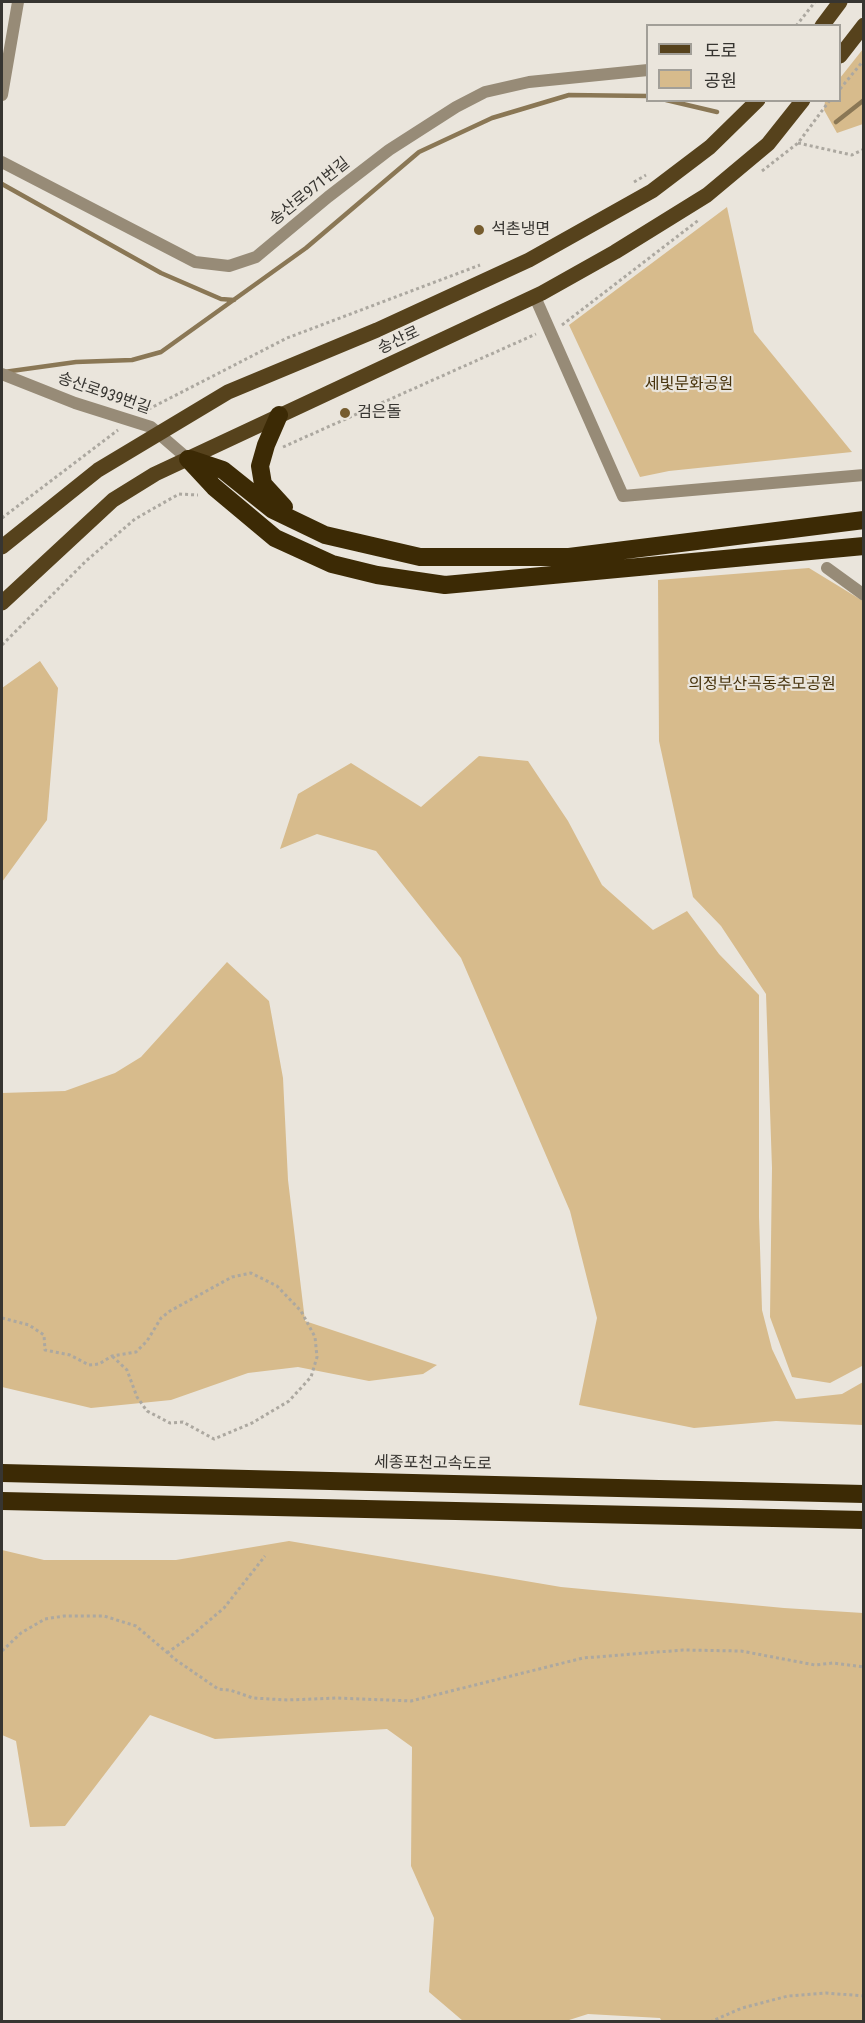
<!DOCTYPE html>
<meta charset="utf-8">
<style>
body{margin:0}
#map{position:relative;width:865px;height:2023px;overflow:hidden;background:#eae5dc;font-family:"Roboto Condensed","Noto Sans KR",sans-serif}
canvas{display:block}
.frame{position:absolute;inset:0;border:3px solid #373531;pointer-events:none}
.legend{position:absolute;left:646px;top:24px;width:195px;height:78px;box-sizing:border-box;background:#eae5dc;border:2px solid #a29f98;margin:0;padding:8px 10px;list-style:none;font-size:18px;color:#373531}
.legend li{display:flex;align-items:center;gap:12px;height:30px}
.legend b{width:30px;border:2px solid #a29f98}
</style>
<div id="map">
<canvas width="865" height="2023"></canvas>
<div class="frame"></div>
<ul class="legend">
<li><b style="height:8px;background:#56421c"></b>도로</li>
<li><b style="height:16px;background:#d7bb8c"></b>공원</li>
</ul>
</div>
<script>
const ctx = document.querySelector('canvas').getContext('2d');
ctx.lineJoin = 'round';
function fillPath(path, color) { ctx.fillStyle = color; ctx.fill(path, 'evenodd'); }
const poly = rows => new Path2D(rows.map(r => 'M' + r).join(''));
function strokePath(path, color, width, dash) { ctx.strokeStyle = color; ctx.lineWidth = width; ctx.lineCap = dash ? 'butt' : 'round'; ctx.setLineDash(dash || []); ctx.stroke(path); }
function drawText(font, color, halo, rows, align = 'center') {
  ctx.font = font + ' "Roboto Condensed","Noto Sans KR",sans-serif'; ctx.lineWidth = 4.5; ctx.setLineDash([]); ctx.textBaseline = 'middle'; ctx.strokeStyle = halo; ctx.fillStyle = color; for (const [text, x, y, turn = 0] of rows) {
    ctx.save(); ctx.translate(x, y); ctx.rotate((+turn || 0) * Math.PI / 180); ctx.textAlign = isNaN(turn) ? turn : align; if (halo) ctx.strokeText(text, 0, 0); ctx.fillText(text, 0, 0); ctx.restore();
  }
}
const green = poly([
 [863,49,863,124,837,133,824,110,825,101,840,100,840,78],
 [727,207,754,332,852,452,669,471,640,477,569,325],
 [809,568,863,601,864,1362,862,1366,830,1383,792,1377,770,1317,772,1168,766,994,721,926,693,897,659,741,658,580],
 [40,661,58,688,47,820,2,882,2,688],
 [479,756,528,761,568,821,602,885,653,930,687,911,719,954,759,995,759,1217,762,1310,772,1349,796,1399,842,1394,863,1382,863,1425,776,1421,694,1428,579,1405,597,1318,570,1211,461,958,376,851,317,834,280,849,298,794,351,763,421,807],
 [227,962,269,1001,283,1078,288,1180,305,1321,437,1365,423,1374,369,1381,298,1367,248,1373,171,1400,91,1408,2,1387,2,1093,65,1091,115,1073,141,1057],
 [289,1541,561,1587,784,1608,863,1613,863,2021,662,2022,660,2018,588,2014,566,2021,463,2021,429,1992,434,1918,411,1866,412,1747,387,1729,215,1739,150,1715,65,1826,30,1827,16,1741,2,1735,2,1550,44,1560,176,1560]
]);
const stream = poly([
 [666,100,717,112],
 [836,122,864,100],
 [2,184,161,273,221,299,234,300],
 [4,372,76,362,132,360,161,352,306,248,419,152,492,118,569,95,648,96]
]);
const path = poly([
 [796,26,815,2],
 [840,89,864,60],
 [798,143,852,155,864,149],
 [762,171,798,143,830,100],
 [634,182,646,175],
 [562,325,700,219],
 [143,412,287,338,480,265],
 [283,447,536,334],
 [2,518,118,430],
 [2,645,86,561,135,519,179,494,198,495],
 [2,1318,29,1325,44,1335,45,1350,70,1355,89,1365,99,1364,112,1356,136,1352,147,1341,161,1318,170,1311,232,1277,251,1273,277,1286,301,1311,315,1337,317,1357,311,1377,289,1401,252,1423,214,1439,183,1422,170,1423,147,1411,137,1397,127,1370,112,1356],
 [2,1651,21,1633,45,1619,64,1616,104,1616,136,1626,176,1660,218,1689,230,1690,253,1698,287,1700,337,1698,411,1701,583,1658,683,1650,741,1651,815,1665,833,1663,864,1667],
 [167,1653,191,1636,224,1608,265,1556],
 [710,2022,742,2008,788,1996,826,1993,864,1996]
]);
const street = poly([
 [2,95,18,2],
 [2,162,195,262,229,266,256,257,328,197,389,150,456,107,485,92,529,82,648,70],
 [535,297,623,496,864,475],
 [2,374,75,403,151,427,188,459],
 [827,568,864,595]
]);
const primary = poly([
 [822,26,840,2],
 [840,56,864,25],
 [2,547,98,470,228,392,377,330,529,260,652,191,710,147,758,100],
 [2,603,113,500,155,474,542,293,615,252,707,195,768,144,803,100]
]);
const highway = poly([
 [279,415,266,445,260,466,263,484,284,507],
 [188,459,214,487,275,538,332,564,377,575,445,585,864,546],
 [190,459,223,470,273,510,325,535,420,557,569,557,864,520],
 [2,1473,864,1494],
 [2,1501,864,1520]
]);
const markers = [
 [479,230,6,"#765c2e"],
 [345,413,6,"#765c2e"]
];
const streetNames = [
 ["송산로971번길",310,192,-39],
 ["송산로",399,341,-25],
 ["송산로939번길",104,394,19],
 ["세종포천고속도로",433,1464,1]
];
const poiNames = [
 ["석촌냉면",491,230],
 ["검은돌",357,413]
];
const parkNames = [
 ["세빛문화공원",689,385],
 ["의정부산곡동추모공원",762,685]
];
fillPath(green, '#d7bb8c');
strokePath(stream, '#8a7755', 4.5);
strokePath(path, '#aca8a0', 3, [3, 3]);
strokePath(street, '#978b77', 12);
strokePath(primary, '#56421c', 15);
strokePath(highway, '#3c2a05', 18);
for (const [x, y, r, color] of markers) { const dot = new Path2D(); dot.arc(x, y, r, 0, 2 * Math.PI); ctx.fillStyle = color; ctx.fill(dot); strokePath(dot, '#eae5dc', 2); }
drawText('16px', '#373531', '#eae5dc', streetNames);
drawText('16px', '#373531', '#eae5dc', poiNames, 'left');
drawText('16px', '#46320b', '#eae5dc', parkNames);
</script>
